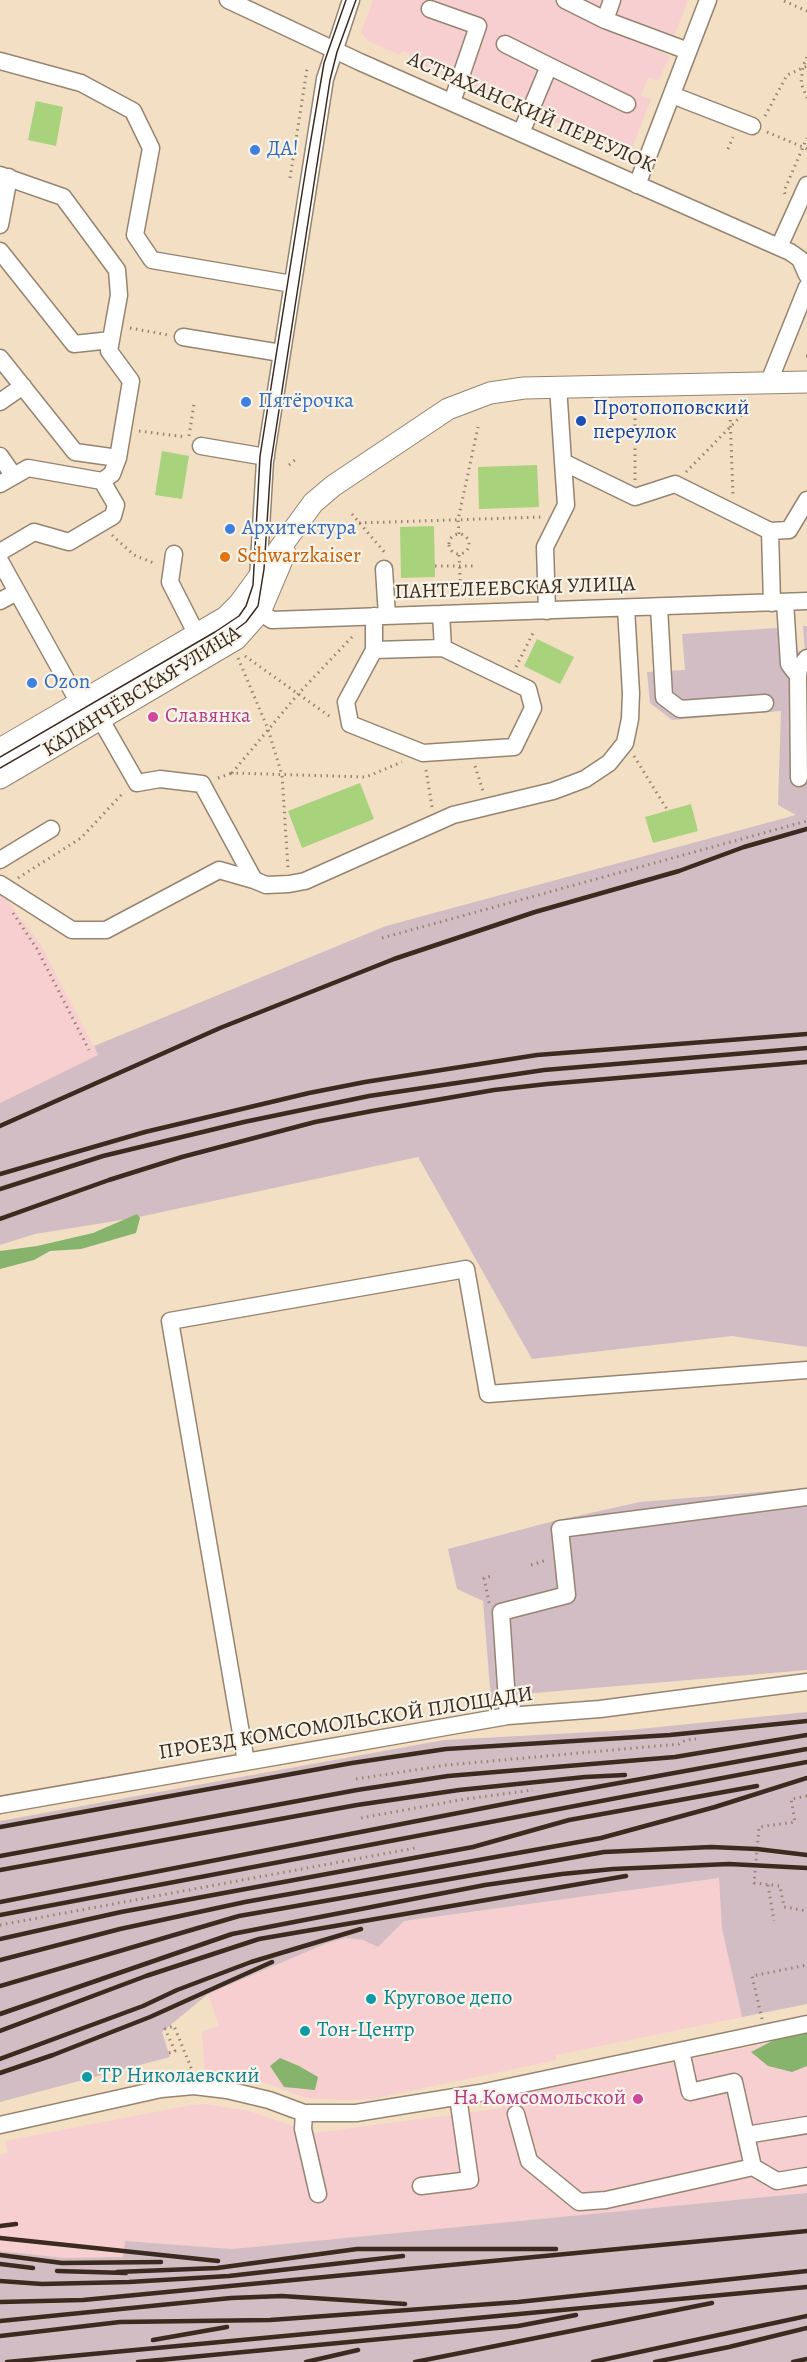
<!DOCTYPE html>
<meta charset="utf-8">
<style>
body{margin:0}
canvas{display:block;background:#f3dfc3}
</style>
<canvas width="807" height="2362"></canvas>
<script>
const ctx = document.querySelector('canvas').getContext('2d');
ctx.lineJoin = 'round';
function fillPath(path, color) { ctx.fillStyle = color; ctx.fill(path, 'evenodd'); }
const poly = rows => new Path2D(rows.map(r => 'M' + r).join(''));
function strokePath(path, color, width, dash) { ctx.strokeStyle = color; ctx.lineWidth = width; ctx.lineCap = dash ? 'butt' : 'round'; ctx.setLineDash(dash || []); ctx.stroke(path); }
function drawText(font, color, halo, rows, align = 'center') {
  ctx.font = font + ' Alegreya,serif'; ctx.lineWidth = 4.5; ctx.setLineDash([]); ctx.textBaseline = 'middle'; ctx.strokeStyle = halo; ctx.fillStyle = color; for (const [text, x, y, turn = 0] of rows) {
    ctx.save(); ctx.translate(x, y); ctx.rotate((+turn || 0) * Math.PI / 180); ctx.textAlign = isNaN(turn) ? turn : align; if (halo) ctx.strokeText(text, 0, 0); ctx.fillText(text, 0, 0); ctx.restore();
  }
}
const built = poly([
 [373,0,688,0,674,37,655,30,648,45,670,57,658,81,649,77,641,95,651,99,630,154,409,59,410,54,402,51,400,55,368,41,361,32],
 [0,891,41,945,98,1055,0,1103],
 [719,1878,722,1929,742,2017,556,2055,556,2060,372,2099,343,2100,306,2098,236,2072,205,2075,202,2031,219,2026,208,1994,325,1944,345,1938,363,1940,378,1947,404,1921],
 [807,2035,807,2193,232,2249,126,2241,123,2257,64,2258,0,2251,0,2155,8,2153,5,2141,191,2105,205,2104,249,2111,314,2133,503,2108,502,2098]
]);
const industrial = poly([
 [803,626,807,626,807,1347,732,1336,532,1359,418,1157,134,1218,35,1234,0,1245,0,1103,98,1055,94,1046,386,926,796,815,778,805,781,711,672,720,650,703,647,672,685,670,682,634,778,628,780,652,805,651],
 [807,1488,807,1670,523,1694,491,1700,483,1601,457,1589,448,1549,554,1521,640,1502],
 [807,1712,807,2004,742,2017,722,1929,719,1878,404,1921,378,1947,363,1940,345,1938,325,1944,208,1994,162,2032,170,2057,0,2102,0,1821,444,1740,630,1730],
 [807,2193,807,2362,0,2362,0,2251,64,2258,123,2257,125,2241,232,2249]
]);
const green = poly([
 [36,101,63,107,56,146,28,140],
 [162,451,189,456,182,499,155,495],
 [537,465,539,507,479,509,478,467],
 [434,526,435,577,401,578,400,527],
 [537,639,574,657,560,684,524,666],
 [360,783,374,819,302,848,288,811],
 [691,804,698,831,653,843,645,817]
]);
const forest = poly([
 [137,1214,140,1218,136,1233,81,1249,50,1251,34,1260,0,1269,0,1251,37,1246,93,1233],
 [807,2032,807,2066,792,2072,768,2066,751,2052,776,2039],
 [280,2058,299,2066,318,2077,315,2090,284,2087,270,2066]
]);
const path = poly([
 [784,1,807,11],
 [807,57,803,66,801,83,807,98],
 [765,116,787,75,807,66],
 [767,132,803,147,807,138],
 [728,149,733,137],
 [290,178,307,69],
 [785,194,784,191,803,147,807,149],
 [130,328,168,335],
 [806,356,807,356],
 [730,414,733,496],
 [139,431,186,437],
 [189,436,194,404],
 [289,465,295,460],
 [686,472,744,413],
 [635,480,635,418],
 [352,514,386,554],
 [359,523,543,517],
 '449 544a10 10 0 1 1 20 0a10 10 0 1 1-20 0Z',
 [459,534,458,520,478,427],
 [112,535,134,555,156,564],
 [459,555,461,598],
 [435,566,474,566],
 [352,637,299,693,232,773,366,777,402,762],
 [245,656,332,718],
 [238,658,268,729,282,775,288,868],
 [516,667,534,631],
 [634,756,668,811],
 [475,766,483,791],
 [426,770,432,807],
 [218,778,232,773],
 [18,878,81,838,124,792],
 [13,913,37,949,89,1050],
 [382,938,807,821],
 [531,1565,547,1560],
 [489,1603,484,1578,492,1576],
 [356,1779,447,1765,679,1744,686,1740,696,1739],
 [807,1796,791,1799,795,1822,759,1827,754,1883,780,1886,784,1907,807,1911],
 [361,1818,465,1799,533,1790],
 [768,1885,774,1921],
 [0,1925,415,1848],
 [762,2019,752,1976,807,1965],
 [169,2053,175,2051,165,2029,174,2026,192,2070]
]);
const minor = poly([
 [228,0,360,62,790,252,800,259,807,275],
 [351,0,325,79,270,429,265,461,258,578,258,606,260,612,272,620,807,601],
 [565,0,605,20],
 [612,0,605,20,688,51],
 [430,9,478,26,452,102],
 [505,44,549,66,521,133],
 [0,61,81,83,133,111,151,148,135,235,152,260,292,284],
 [549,66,627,104],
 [672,95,752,126],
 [0,175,63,197,117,270,119,295,109,351,131,381,118,458,112,474,102,481,28,468,0,484],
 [637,185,708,0],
 [0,225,9,177],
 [779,247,807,185],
 [0,251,74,344,111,340],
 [183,337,281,353],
 [0,358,75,452,118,458],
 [768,384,807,287],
 [558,386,563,462,635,497,675,484,770,531,789,530,807,500],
 [0,402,23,386],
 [201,446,266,457],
 [0,456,14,476],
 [770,531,772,603],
 [0,552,34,532,69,542,113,516,116,505,102,481],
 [174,554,170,582,197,635],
 [0,561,79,703],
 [384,569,387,616],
 [0,601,17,592],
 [785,602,789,664,798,676],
 [659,607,664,697,680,709,765,703],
 [547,611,545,547,566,505,563,462],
 [441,614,443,648],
 [374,616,374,650,346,702,350,724,423,753,514,747,533,708,528,689,443,648,374,650],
 [101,720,137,783,160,779,202,784,254,880,266,885,289,884,305,881,453,815,553,791,585,779,609,763,625,743,630,719,631,693,626,608],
 [0,762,218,636,242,619,251,607],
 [799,778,798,676,799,668,807,658],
 [0,860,51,829],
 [0,884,72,930,106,930,219,870,254,880],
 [508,1716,501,1612,567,1595,560,1529,807,1497],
 [246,1762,170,1321,466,1269,488,1394,807,1370],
 [0,1805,508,1716,600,1709,807,1682],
 [304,2113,303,2129,318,2194],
 [516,2114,529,2161,579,2202,606,2200,753,2167,734,2082,690,2092,681,2051],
 [0,2125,161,2089,194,2086,227,2090,269,2100,304,2113,356,2113,480,2093,807,2024],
 [746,2135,807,2125],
 [753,2167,777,2181,807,2176],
 [421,2186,470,2180,458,2097]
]);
const major = poly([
 [0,749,226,617,239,604,313,503,333,486,448,409,490,393,524,388,807,382],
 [0,778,236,639,260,612,285,553]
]);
const tram = poly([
 [0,757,215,632,239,616,246,606,253,585,260,456,306,168,324,63,346,0],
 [0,768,222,640,246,622,258,606,264,569,271,462,330,80,337,52,356,0]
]);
const rail = poly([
 [0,1126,220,1028,394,959,535,912,679,871,744,847,807,829],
 [0,1174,145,1132,309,1093,365,1082,537,1055,807,1034],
 [0,1189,103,1156,244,1122,369,1096,544,1070,807,1048],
 [0,1219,109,1180,182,1157,315,1122,372,1111,494,1090,547,1084,807,1062],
 [0,1827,352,1763,446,1749,670,1735,807,1721],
 [0,1856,357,1790,448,1776,675,1757,807,1735],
 [0,1870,357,1805,459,1790,585,1777,625,1775],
 [0,1902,525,1800,807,1749],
 [0,1915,807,1762],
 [0,1939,121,1912,473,1847,569,1820,757,1786],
 [0,1960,120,1929,245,1902,601,1838,715,1807,807,1778],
 [0,1986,239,1916,604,1852,711,1847,757,1849,807,1855],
 [0,2014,232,1934,485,1885,562,1874,613,1869,729,1864,807,1868],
 [0,2031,146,1976,259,1939,626,1876],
 [0,2059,143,2006,177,1990,251,1962,361,1929],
 [0,2073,53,2055,150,2017,272,1962],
 [0,2226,16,2224],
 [0,2238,218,2261],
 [0,2255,62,2263,161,2262],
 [0,2264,33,2268],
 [57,2271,126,2273],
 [117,2272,217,2268,357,2249,556,2249],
 [0,2281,42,2284,129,2282,229,2276,403,2256],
 [0,2302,83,2300,807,2231],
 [0,2321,231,2298,282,2296,405,2304],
 [0,2336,120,2322,270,2320,518,2302,807,2271],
 [153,2340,227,2327],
 [7,2362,807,2287],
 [138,2362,518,2326,576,2315],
 [306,2362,358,2350],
 [415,2362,712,2303],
 [593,2362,807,2316],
 [655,2362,729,2347,807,2328],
 [793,2362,807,2359]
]);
const markers = [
 [255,150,6,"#3f7fe0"],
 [246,402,6,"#3f7fe0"],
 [581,421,6,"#1a4fb4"],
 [230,529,6,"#3f7fe0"],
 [225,557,6,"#e8710a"],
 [32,683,6,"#3f7fe0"],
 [153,717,6,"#d1479c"],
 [371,1999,6,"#0f9aa8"],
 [305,2031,6,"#0f9aa8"],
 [87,2077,6,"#0f9aa8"],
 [638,2099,6,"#d1479c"]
];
const streetNames = [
 ["АСТРАХАНСКИЙ ПЕРЕУЛОК",531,113,24],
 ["ПАНТЕЛЕЕВСКАЯ УЛИЦА",515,589,-2],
 ["КАЛАНЧЁВСКАЯ УЛИЦА",142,692,-32],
 ["ПРОЕЗД КОМСОМОЛЬСКОЙ ПЛОЩАДИ",346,1724,-9]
];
const shopNames = [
 ["ДА!",267,150],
 ["Пятёрочка",258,402],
 ["Архитектура",242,529],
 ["Ozon",44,683]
];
const transitNames = [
 ["Протопоповский",593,409],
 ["переулок",593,433]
];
const foodNames = [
 ["Schwarzkaiser",237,557]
];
const hotelNames = [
 ["Славянка",165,717],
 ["На Комсомольской",626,2099,"right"]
];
const cultureNames = [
 ["Круговое депо",383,1999],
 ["Тон-Центр",317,2031],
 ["ТР Николаевский",99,2077]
];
fillPath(built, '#f7cfd0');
fillPath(industrial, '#d2bdc5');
fillPath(green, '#a9d27d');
fillPath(forest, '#86b46c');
strokePath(minor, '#978470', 19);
strokePath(major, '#978470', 23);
strokePath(path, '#978470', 3, [1.5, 4.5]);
strokePath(minor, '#fff', 16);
strokePath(major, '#fff', 21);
strokePath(tram, '#3b2a1e', 1.5);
strokePath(rail, '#3b2a1e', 4.5);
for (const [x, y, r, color] of markers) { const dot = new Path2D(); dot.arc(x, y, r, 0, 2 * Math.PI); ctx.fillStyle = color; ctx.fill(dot); strokePath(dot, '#f7f3e8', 2); }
drawText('21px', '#3b2a1e', '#f7f3e8', streetNames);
drawText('21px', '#366cbe', '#f7f3e8', shopNames, 'left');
drawText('21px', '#164399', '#f7f3e8', transitNames, 'left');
drawText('21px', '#c56008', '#f7f3e8', foodNames, 'left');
drawText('21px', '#b23c85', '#f7f3e8', hotelNames, 'left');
drawText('21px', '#0d838f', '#f7f3e8', cultureNames, 'left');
</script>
